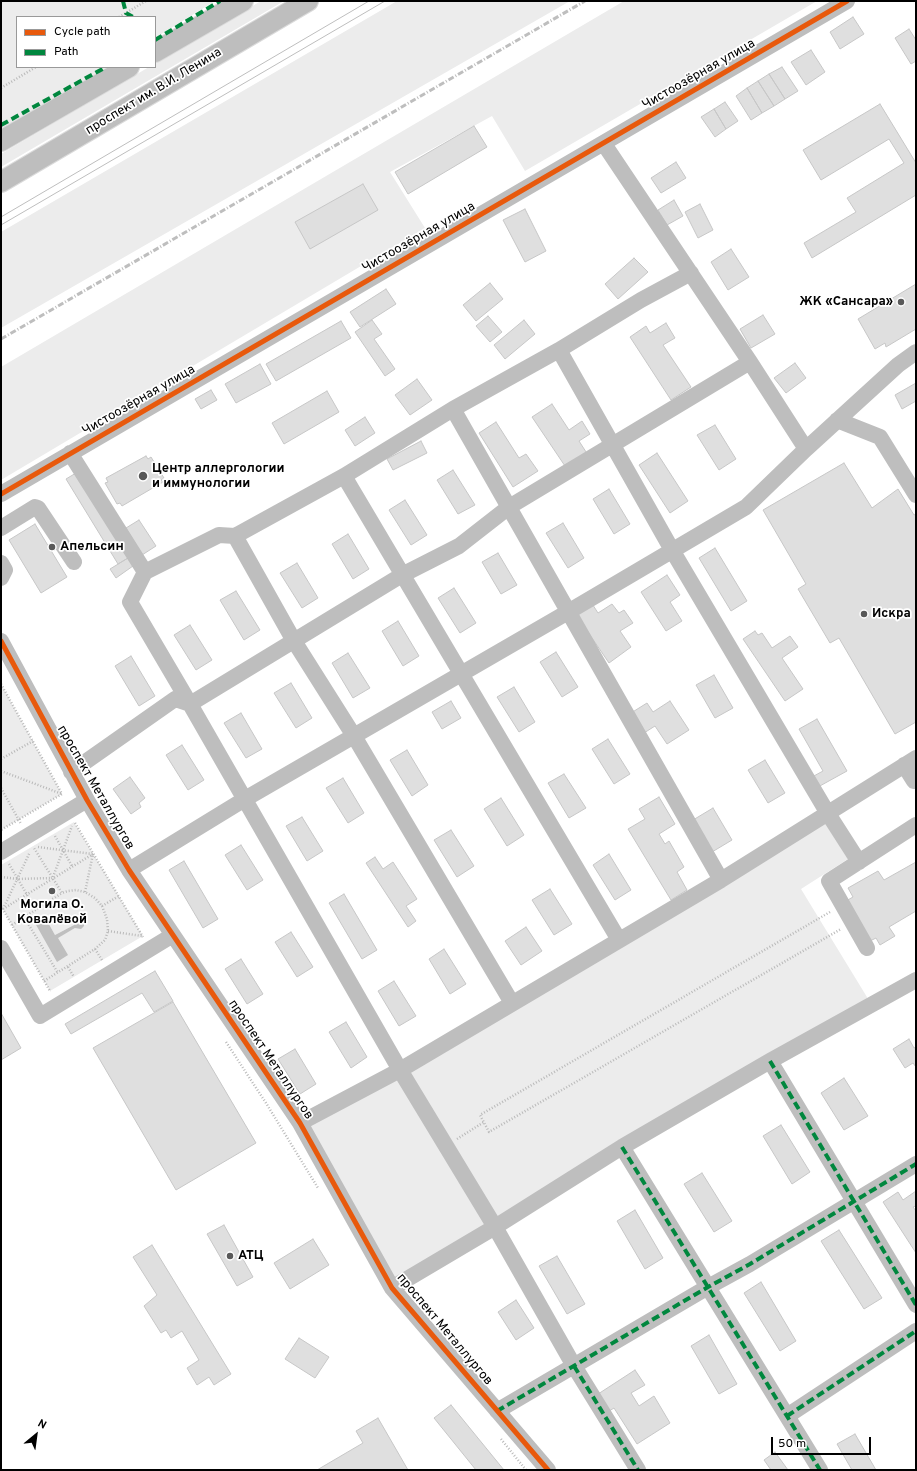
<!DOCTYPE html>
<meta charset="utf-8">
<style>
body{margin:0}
#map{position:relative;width:917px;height:1471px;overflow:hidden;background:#fff;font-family:Overpass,sans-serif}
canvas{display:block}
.frame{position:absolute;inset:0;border:2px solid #000;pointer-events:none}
.legend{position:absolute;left:16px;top:16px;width:140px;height:52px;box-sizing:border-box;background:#fff;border:1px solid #999;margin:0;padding:5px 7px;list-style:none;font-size:12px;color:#000}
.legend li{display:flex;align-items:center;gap:8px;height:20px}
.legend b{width:20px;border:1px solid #999}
.north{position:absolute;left:16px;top:1415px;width:40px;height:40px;-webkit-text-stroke:3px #fff;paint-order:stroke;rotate:29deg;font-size:11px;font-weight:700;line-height:16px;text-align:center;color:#000}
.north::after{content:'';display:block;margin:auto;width:14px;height:18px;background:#000;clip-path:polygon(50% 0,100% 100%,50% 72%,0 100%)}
.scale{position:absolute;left:771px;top:1437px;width:100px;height:18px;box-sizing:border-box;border:2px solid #000;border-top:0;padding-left:5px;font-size:12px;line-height:14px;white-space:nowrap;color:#000;-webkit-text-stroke:3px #fff;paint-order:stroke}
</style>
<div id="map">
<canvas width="917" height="1471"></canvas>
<div class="frame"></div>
<ul class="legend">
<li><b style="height:5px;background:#e8590c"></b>Cycle path</li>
<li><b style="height:5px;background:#00873e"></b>Path</li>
</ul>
<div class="north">N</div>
<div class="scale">50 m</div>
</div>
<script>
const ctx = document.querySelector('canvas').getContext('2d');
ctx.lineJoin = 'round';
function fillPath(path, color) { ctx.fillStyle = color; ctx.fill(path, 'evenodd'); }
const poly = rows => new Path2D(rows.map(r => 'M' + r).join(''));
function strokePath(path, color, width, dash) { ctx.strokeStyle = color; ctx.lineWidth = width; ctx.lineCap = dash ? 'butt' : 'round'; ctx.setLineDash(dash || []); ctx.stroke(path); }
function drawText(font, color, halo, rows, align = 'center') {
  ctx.font = font + ' Overpass,sans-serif'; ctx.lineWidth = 3.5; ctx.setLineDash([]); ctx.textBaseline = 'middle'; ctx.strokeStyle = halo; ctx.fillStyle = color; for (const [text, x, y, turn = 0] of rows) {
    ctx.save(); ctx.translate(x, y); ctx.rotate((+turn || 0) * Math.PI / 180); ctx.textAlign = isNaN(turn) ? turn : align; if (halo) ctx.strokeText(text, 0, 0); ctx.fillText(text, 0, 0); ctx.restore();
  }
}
const green = poly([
 [1,1,215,1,155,38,155,17,17,17,17,67,107,67,1,132],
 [261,1,284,1,1,167,1,154,149,67,155,67,155,63],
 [397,1,570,1,1,328,1,232],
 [624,1,817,1,525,171,492,116,390,172,425,228,1,480,1,367],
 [1,684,62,794,1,830],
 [74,822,143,936,50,991,1,906,1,865],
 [45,917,55,935,74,925,75,928,57,938,35,923],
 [825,823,848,859,801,889,870,1002,396,1287,304,1129]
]);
const water = poly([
 [45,917,55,935,74,925,74,921,76,918,80,918,84,923,84,926,81,929,75,928,58,938,68,955,57,962,35,923]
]);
const building = poly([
 [853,17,864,34,840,49,830,32,853,17],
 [909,29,916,40,916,61,911,64,895,38,909,29],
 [811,50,825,72,806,85,791,62,811,50],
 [782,67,798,91,785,99,769,74,782,67],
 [769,74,785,99,774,106,758,81,769,74],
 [758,81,774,106,762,113,747,88,758,81],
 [747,88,762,113,751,120,736,96,747,88],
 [725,102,738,121,726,129,714,109,725,102],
 [880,104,916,163,916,195,812,258,804,243,856,212,847,198,904,163,889,139,821,180,803,150,880,104],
 [714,109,726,129,715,137,701,117,714,109],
 [474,126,487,147,408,194,395,172,474,126],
 [676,162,686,178,661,193,651,178,676,162],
 [363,184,378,210,310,249,295,222,363,184],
 [674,200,683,216,667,225,658,210,674,200],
 [700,204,713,230,698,238,685,212,700,204],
 [525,209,546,251,525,262,503,220,525,209],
 [731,249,749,277,728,290,711,262,731,249],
 [634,258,648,272,618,299,605,284,634,258],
 [490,283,503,299,476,321,463,305,490,283],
 [916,284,916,329,886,347,885,343,875,349,858,319,916,284],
 [386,289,396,304,360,327,350,312,386,289],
 [763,315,775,334,751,348,740,329,763,315],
 [488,316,502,332,490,342,476,326,488,316],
 [372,320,382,334,374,339,395,369,385,376,355,332,372,320],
 [524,320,535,334,505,359,494,345,524,320],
 [341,321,351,338,276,381,266,364,341,321],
 [666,323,675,338,663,345,691,387,671,400,630,337,646,326,650,333,666,323],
 [795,363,806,378,786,393,774,378,795,363],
 [260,364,271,384,236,403,225,384,260,364],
 [417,379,432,400,410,415,395,395,417,379],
 [916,383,916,401,902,409,895,395,916,383],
 [211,390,217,400,201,409,195,399,211,390],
 [327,391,339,412,284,444,272,423,327,391],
 [552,404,569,430,582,421,590,434,579,441,588,455,567,469,532,417,552,404],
 [365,417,375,433,355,446,345,430,365,417],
 [496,422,519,458,526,454,538,471,513,487,479,433,496,422],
 [715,425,736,459,719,470,697,435,715,425],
 [421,441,427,453,393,470,387,459,421,441],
 [657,453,688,501,670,513,639,465,657,453],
 [146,456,148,459,151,457,164,478,161,480,163,482,122,506,120,503,117,504,105,483,108,482,106,478,146,456],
 [844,463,872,508,898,489,914,515,916,514,916,722,895,734,839,638,830,643,798,589,806,584,763,510,844,463],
 [453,470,475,505,458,514,437,480,453,470],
 [76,473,128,558,118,564,66,479,76,473],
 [609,489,630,524,614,534,593,499,609,489],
 [405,500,427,535,411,545,389,510,405,500],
 [139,520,156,546,142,555,126,528,139,520],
 [563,523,584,558,568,568,546,533,563,523],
 [35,524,67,577,41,593,9,540,35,524],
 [348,534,369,569,353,579,332,544,348,534],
 [715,548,747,601,731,611,699,558,715,548],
 [498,553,517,585,501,594,482,562,498,553],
 [128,558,133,566,116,578,110,569,128,558],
 [297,563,318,598,302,608,280,573,297,563],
 [667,575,680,595,670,602,682,621,666,631,641,592,667,575],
 [454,588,476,623,460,633,438,598,454,588],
 [236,591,260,630,244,640,220,600,236,591],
 [591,602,598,613,612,604,619,613,624,610,633,623,620,631,631,647,609,663,575,613,591,602],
 [398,621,419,656,403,666,382,631,398,621],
 [190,625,212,660,196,670,174,635,190,625],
 [755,631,758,635,762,633,772,648,790,636,798,647,782,658,803,689,785,701,743,639,755,631],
 [556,652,578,687,562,697,540,662,556,652],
 [348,653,370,688,353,698,332,663,348,653],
 [131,656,155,696,139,706,115,666,131,656],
 [714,675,733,708,715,718,696,685,714,675],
 [291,683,312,718,296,728,274,693,291,683],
 [514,687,535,722,519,732,497,697,514,687],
 [451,701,461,718,442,729,432,712,451,701],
 [670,701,689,730,667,744,655,726,644,733,631,713,647,703,653,712,670,701],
 [241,713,262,749,246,758,224,723,241,713],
 [817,719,847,771,818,787,812,777,823,771,799,729,817,719],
 [608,739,630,774,614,784,592,749,608,739],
 [182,745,204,780,188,790,166,755,182,745],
 [407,750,428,785,412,796,390,760,407,750],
 [765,760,785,793,768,803,748,770,765,760],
 [564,774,586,808,569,818,548,783,564,774],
 [130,777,145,798,139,803,141,807,131,814,113,789,130,777],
 [343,778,364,813,348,823,326,788,343,778],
 [659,797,675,824,659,834,665,844,669,841,684,867,677,872,687,890,671,900,628,829,645,819,639,809,659,797],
 [501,798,524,835,507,846,484,809,501,798],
 [713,808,732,840,712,852,693,820,713,808],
 [302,817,323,851,307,861,286,826,302,817],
 [451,830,474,866,457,877,434,840,451,830],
 [241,845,263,880,247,890,225,855,241,845],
 [609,854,631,890,615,900,593,865,609,854],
 [375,857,383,869,393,862,417,899,406,906,416,921,408,927,366,863,375,857],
 [184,861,218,919,203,928,169,870,184,861],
 [916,862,916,911,889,927,895,936,880,945,876,938,870,941,846,901,853,897,848,888,878,871,884,880,916,862],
 [550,889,572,924,554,935,532,900,550,889],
 [344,894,377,950,362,959,329,903,344,894],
 [526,927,542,951,521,965,505,941,526,927],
 [291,932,313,967,297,977,275,942,291,932],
 [444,949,466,984,450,994,429,959,444,949],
 [241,959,263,994,247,1004,225,969,241,959],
 [155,971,173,1001,154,1012,142,993,71,1034,65,1024,155,971],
 [394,981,416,1016,399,1026,378,991,394,981],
 [173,1002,256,1143,176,1190,93,1048,173,1002],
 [1,1013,21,1048,1,1060,1,1013],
 [346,1022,367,1057,351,1068,329,1032,346,1022],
 [909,1039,914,1048,916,1047,916,1067,913,1063,905,1068,893,1049,909,1039],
 [295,1049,316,1084,300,1094,278,1059,295,1049],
 [844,1078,868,1116,844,1130,821,1093,844,1078],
 [781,1125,810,1172,792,1184,763,1136,781,1125],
 [702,1173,732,1221,714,1232,684,1184,702,1173],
 [916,1191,916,1206,913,1207,916,1211,916,1253,883,1202,898,1192,903,1200,916,1191],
 [635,1210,663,1258,645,1269,617,1221,635,1210],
 [224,1225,253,1277,237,1286,207,1234,224,1225],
 [839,1230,882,1298,864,1309,821,1241,839,1230],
 [313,1239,329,1265,290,1289,274,1263,313,1239],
 [152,1245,231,1374,214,1385,209,1377,197,1385,187,1368,199,1360,182,1331,171,1338,166,1330,161,1333,144,1306,157,1295,133,1257,152,1245],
 [557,1256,585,1304,567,1314,539,1266,557,1256],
 [761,1282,796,1341,780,1351,744,1293,761,1282],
 [516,1300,534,1328,516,1340,498,1312,516,1300],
 [709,1335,737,1384,719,1394,691,1346,709,1335],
 [299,1338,329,1357,315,1378,285,1359,299,1338],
 [635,1370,645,1385,631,1393,639,1406,654,1396,670,1423,637,1444,614,1408,606,1413,595,1396,635,1370],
 [451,1405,504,1470,476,1470,434,1418,451,1405],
 [378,1418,408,1470,317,1470,363,1443,356,1431,378,1418],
 [855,1434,876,1470,852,1470,837,1444,855,1434],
 [775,1452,788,1470,771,1470,764,1460,775,1452]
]);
const path = poly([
 [119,17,146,1],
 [1,88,36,67],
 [1,684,62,794,1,830],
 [1,759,33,741],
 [1,771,62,794],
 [1,788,21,824],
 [75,823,143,937],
 [55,836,72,866],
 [38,847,93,854],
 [9,864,36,910],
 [1,877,18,879,52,878],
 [53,877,72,826],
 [85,892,93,854],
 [1,906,50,991,51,991],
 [102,906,119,896],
 [3,909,93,854],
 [3,909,30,852],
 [830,912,480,1115,489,1132,841,929],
 [24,917,58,973],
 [12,925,62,893,34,848],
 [108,931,142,936],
 [95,949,102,960],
 [68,967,74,977],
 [44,981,95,949,105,940,108,931,107,919,102,906,95,898,85,892,76,890,68,891,62,893],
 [226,1042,266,1103,318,1188],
 [457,1139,484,1122],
 [501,1439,526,1470]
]);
const minor = poly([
 [604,144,750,362,806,449],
 [559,350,672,550,827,812,859,862],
 [453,409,721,880],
 [837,420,880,437,916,495],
 [70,453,145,572,130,602,190,704,400,1070,495,1227,574,1366,638,1470],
 [344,476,619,940],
 [1,494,847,1],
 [1,528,35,507,38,508,74,562],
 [235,536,294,641,354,736,512,1003],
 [1,563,5,570,1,578],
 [145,572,219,535,235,536,344,476,453,409,559,350,641,300,691,273],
 [1,641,87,800,129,870,300,1123,392,1288,548,1470],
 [904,765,914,781,916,779],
 [71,772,175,699,190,704,402,575,459,546,509,507,750,362],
 [1,852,87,800],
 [129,870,245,799,568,612,746,507,806,449,898,365,916,352],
 [1,948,40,1016,173,935],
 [867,948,829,881,916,825],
 [770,1061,916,1305],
 [300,1123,400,1070,721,880,916,758],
 [622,1147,820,1470],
 [392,1288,495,1227,622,1147,770,1061,916,980],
 [497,1411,708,1287,750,1264,916,1164],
 [787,1416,916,1331]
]);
const major = poly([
 [155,52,243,1],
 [1,141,129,67],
 [1,182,308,1]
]);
const tram = poly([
 [1,217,369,1],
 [1,225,385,1]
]);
const rail = poly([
 [1,339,585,1]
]);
const quiet = poly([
 [123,1,126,13,133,17],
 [155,40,220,1],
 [1,125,106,67],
 [770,1061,916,1305],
 [622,1147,820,1470],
 [574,1366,638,1470],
 [497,1411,708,1287,750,1264,916,1164],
 [787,1416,916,1331]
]);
const cycleway = poly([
 [1,494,847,1],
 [1,641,87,800,129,870,300,1123,392,1288,548,1470]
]);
const markers = [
 [901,302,4,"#595959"],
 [143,476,5,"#595959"],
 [52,547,4,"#595959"],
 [864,614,4,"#595959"],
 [52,891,4,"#595959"],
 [230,1256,4,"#595959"]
];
const streetNames = [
 ["Чистоозёрная улица",699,75,-30],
 ["проспект им. В.И. Ленина",154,92,-31],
 ["Чистоозёрная улица",419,238,-30],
 ["Чистоозёрная улица",139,401,-30],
 ["проспект Металлургов",95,788,60],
 ["проспект Металлургов",270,1060,56],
 ["проспект Металлургов",444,1330,50]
];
const poiNames = [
 ["ЖК «Сансара»",893,302,"right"],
 ["Центр аллергологии",152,469],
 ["и иммунологии",152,484],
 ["Апельсин",60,547],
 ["Искра",872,614],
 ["Могила О.",52,905,"center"],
 ["Ковалёвой",52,920,"center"],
 ["АТЦ",238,1256]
];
fillPath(green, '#ececec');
fillPath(water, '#bfbfbf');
fillPath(building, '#dfdfdf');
strokePath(building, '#c7c7c7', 1);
strokePath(major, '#dbdbdb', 22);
strokePath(path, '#b9b9b9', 2.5, [1, 2]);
strokePath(minor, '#bebebe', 16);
strokePath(major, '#bebebe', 20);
strokePath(tram, '#bebebe', 1);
strokePath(rail, '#bebebe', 3, [6, 2, 1, 2]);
strokePath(quiet, '#00873e', 4, [8, 4]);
strokePath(cycleway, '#e8590c', 5);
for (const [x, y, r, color] of markers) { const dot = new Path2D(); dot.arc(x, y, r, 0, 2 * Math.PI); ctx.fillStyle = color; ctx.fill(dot); strokePath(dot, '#fff', 1.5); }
drawText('13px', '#000', '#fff', streetNames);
drawText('bold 13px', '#000', '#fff', poiNames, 'left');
</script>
